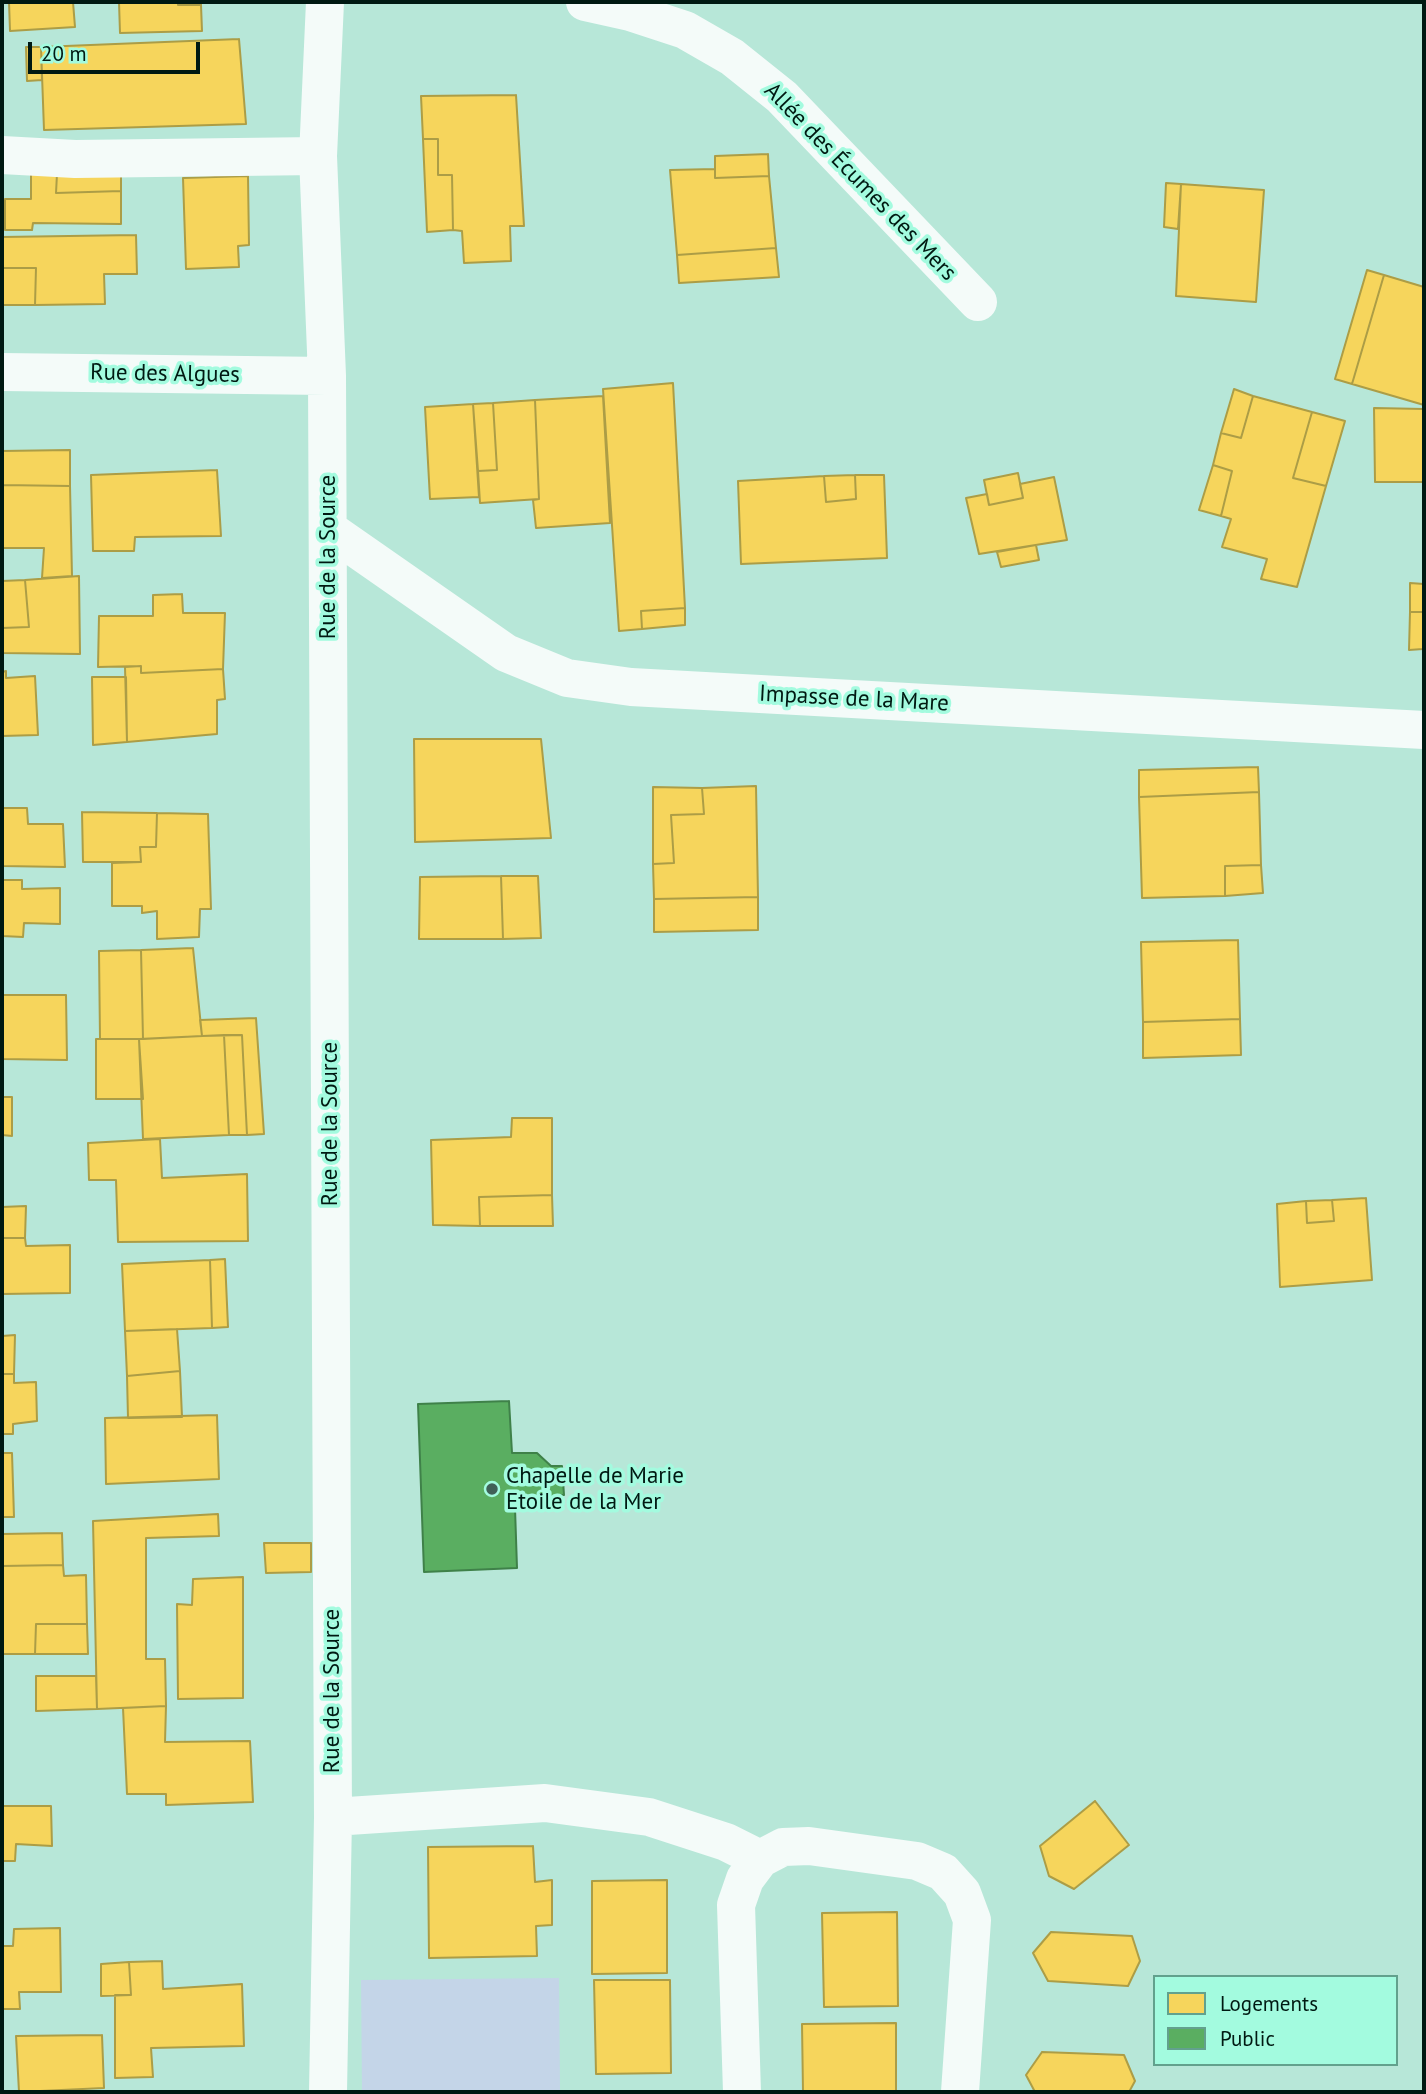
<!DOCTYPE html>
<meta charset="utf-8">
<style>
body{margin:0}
#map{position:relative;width:1426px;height:2094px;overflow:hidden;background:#b7e7d8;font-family:"PT Sans",sans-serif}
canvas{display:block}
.frame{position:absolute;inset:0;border:4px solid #001912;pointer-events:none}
.legend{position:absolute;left:1153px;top:1975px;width:245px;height:91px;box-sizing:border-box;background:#a3fbdf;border:2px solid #62a18d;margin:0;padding:9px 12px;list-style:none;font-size:21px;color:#001912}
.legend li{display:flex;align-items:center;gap:14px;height:35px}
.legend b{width:35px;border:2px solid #62a18d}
.scale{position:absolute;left:28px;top:42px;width:172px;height:32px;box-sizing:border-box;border:4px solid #001912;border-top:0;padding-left:9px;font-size:21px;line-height:24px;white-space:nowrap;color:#001912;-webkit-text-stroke:5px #a3fbdf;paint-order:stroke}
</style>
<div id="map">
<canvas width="1426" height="2094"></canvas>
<div class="frame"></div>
<ul class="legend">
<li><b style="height:19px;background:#f6d55c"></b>Logements</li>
<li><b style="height:19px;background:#5aae61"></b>Public</li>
</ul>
<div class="scale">20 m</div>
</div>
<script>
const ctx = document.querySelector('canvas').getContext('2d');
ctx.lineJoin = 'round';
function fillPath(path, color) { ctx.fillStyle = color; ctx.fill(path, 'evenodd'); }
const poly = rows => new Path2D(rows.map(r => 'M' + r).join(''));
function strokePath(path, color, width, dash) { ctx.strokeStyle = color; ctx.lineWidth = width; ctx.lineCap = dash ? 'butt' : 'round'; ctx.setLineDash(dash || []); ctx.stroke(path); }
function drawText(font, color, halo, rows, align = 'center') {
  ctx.font = font + ' "PT Sans",sans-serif'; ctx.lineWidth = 7; ctx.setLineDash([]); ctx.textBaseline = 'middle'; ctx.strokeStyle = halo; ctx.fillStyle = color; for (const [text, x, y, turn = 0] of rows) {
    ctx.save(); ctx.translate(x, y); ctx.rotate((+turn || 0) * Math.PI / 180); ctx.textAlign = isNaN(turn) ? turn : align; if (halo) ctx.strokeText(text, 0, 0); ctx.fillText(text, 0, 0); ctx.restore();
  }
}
const green = poly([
 [559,1978,560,2092,362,2092,361,1980]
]);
const homes = poly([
 [9,2,73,2,75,27,10,31,9,2],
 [119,2,178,2,178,5,201,5,202,31,120,33,119,2],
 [178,2,201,2,201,5,178,5,178,2],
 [239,39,246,124,44,130,41,47,239,39],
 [26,47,41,47,42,80,27,81,26,47],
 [516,95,524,226,510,226,511,261,464,263,462,231,453,230,452,175,438,175,438,139,423,139,421,96,516,95],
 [423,139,438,139,438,175,452,175,453,230,427,232,423,139],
 [768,154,769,176,715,178,715,156,768,154],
 [715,169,715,178,769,176,776,248,677,255,670,170,715,169],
 [121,170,121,191,56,193,57,174,121,170],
 [31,173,57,174,56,193,121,191,121,224,33,223,32,230,5,230,5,199,31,199,31,173],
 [248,176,249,245,238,246,239,267,186,269,183,178,248,176],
 [1166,183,1181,184,1178,229,1164,227,1166,183],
 [1181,184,1264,190,1256,302,1176,296,1181,184],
 [136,235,137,274,104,274,105,304,35,305,36,268,2,268,2,237,136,235],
 [776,248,779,277,679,283,677,255,776,248],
 [2,268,36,268,35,305,2,305,2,268],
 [1367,270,1384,275,1352,384,1335,379,1367,270],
 [1384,275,1424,287,1424,405,1352,384,1384,275],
 [673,383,685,608,641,611,642,629,619,631,603,389,673,383],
 [1234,389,1253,396,1241,438,1221,433,1234,389],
 [603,396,610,523,536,528,533,500,539,499,535,400,603,396],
 [1253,396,1312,412,1293,478,1326,486,1297,587,1261,579,1267,559,1222,547,1231,519,1221,516,1232,471,1213,465,1221,433,1241,438,1253,396],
 [535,400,539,499,480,503,478,471,497,470,493,403,535,400],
 [493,403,497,470,478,471,473,404,493,403],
 [473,404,479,497,430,499,425,407,473,404],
 [1374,408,1424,409,1424,482,1375,482,1374,408],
 [1312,412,1345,421,1326,486,1293,478,1312,412],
 [70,450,70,486,2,485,2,451,70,450],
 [1213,465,1232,471,1221,516,1199,510,1213,465],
 [217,470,221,536,135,537,134,551,93,551,91,475,217,470],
 [1018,473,1023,498,989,505,984,480,1018,473],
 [855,475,856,499,826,502,824,476,855,475],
 [855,475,884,475,887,558,741,564,738,481,824,476,826,502,856,499,855,475],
 [1054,477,1067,540,979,554,966,498,987,494,989,505,1023,498,1020,484,1054,477],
 [2,485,70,486,72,576,42,578,44,548,2,548,2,485],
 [1036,545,1039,560,1001,567,997,552,1036,545],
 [79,576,80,654,2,653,2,628,29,627,25,580,79,576],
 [25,580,29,627,2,628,2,581,25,580],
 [1410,583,1424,584,1424,612,1410,612,1410,583],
 [182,594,183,613,225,613,223,669,141,673,141,666,98,667,99,616,153,616,153,595,182,594],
 [685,608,685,625,642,629,641,611,685,608],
 [1410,612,1424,612,1423,649,1409,650,1410,612],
 [141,666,141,673,223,669,225,699,217,700,217,734,127,742,125,667,141,666],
 [6,671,6,678,35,676,38,735,2,736,2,672,6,671],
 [92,677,126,677,127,742,93,745,92,677],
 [414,739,541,739,551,838,415,842,414,739],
 [1258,767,1259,792,1139,797,1139,770,1258,767],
 [756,786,758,897,654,899,653,864,674,863,671,815,704,814,702,788,756,786],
 [653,787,702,788,704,814,671,815,674,863,653,864,653,787],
 [1259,792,1261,865,1225,866,1225,896,1142,898,1139,797,1259,792],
 [2,808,27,808,28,824,63,824,65,867,2,866,2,808],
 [82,812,157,813,156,847,140,847,141,862,83,862,82,812],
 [157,813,208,814,211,909,200,909,199,937,157,939,157,911,142,913,142,906,112,906,112,863,141,862,140,847,156,847,157,813],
 [1261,865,1263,893,1225,896,1225,866,1261,865],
 [501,876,538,876,541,938,503,939,501,876],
 [501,876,503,939,419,939,420,877,501,876],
 [2,880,22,880,22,889,60,888,60,924,24,923,23,937,2,936,2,880],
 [758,897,758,930,654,932,654,899,758,897],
 [1238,940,1240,1019,1143,1022,1141,942,1238,940],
 [193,948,202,1036,143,1039,141,950,193,948],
 [141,950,143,1039,100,1039,99,951,141,950],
 [2,995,66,995,67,1060,2,1059,2,995],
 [256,1018,264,1134,247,1135,242,1035,202,1036,200,1020,256,1018],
 [1240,1019,1241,1055,1143,1058,1143,1022,1240,1019],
 [224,1035,229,1135,143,1139,139,1039,224,1035],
 [224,1035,242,1035,247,1135,229,1135,224,1035],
 [96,1039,139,1039,143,1099,96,1099,96,1039],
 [2,1097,12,1097,12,1136,2,1135,2,1097],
 [512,1118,552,1118,552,1195,479,1197,480,1226,433,1225,431,1140,511,1137,512,1118],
 [160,1139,162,1178,247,1174,248,1241,118,1242,116,1180,89,1180,88,1143,160,1139],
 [552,1195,553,1226,480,1226,479,1197,552,1195],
 [1366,1198,1372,1280,1280,1287,1277,1204,1306,1201,1307,1223,1334,1221,1332,1200,1366,1198],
 [1332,1200,1334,1221,1307,1223,1306,1201,1332,1200],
 [26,1206,25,1238,2,1238,2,1207,26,1206],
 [2,1238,25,1238,26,1246,70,1245,70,1293,2,1294,2,1238],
 [225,1259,228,1327,212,1328,210,1260,225,1259],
 [210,1260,212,1328,125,1331,122,1264,210,1260],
 [177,1329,180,1371,127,1376,125,1331,177,1329],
 [15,1335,14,1374,2,1374,2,1336,15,1335],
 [180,1371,182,1417,128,1418,127,1376,180,1371],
 [2,1374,14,1374,14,1383,36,1382,37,1421,13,1424,13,1434,2,1434,2,1374],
 [217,1415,219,1479,106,1484,105,1418,217,1415],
 [2,1453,12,1453,14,1517,2,1517,2,1453],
 [218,1514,219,1536,146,1538,146,1659,165,1659,166,1706,97,1709,93,1521,218,1514],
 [62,1533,63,1565,2,1566,2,1534,62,1533],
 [264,1543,311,1543,311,1572,266,1573,264,1543],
 [63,1565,64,1576,86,1575,87,1624,36,1624,35,1654,2,1654,2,1566,63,1565],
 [243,1577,243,1698,178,1699,177,1604,192,1605,193,1579,243,1577],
 [36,1624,87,1624,88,1654,35,1654,36,1624],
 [36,1676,96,1676,97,1709,36,1711,36,1676],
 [166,1706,165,1742,250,1741,253,1802,166,1805,166,1794,127,1794,123,1708,166,1706],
 [1095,1801,1129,1845,1074,1889,1049,1876,1040,1846,1095,1801],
 [2,1806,51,1806,52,1846,16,1844,15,1861,2,1861,2,1806],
 [533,1846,535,1882,552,1880,552,1925,536,1926,537,1956,429,1958,428,1847,533,1846],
 [667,1880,667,1973,592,1974,592,1881,667,1880],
 [897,1912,898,2006,824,2007,822,1913,897,1912],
 [60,1928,61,1992,19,1992,20,2009,2,2009,2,1946,13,1946,14,1929,60,1928],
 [1051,1932,1132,1936,1140,1961,1128,1986,1048,1981,1033,1953,1051,1932],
 [162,1961,163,1989,242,1984,244,2046,151,2048,153,2077,115,2078,115,1995,131,1995,129,1962,162,1961],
 [129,1962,131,1995,101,1996,101,1964,129,1962],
 [594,1980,670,1980,671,2073,596,2074,594,1980],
 [896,2023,896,2092,803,2092,802,2024,896,2023],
 [102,2035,104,2088,19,2092,16,2036,102,2035],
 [1042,2052,1124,2055,1135,2081,1129,2092,1035,2092,1026,2075,1042,2052]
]);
const public = poly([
 [509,1401,512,1453,537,1453,551,1466,562,1466,564,1495,557,1495,542,1508,515,1508,517,1568,424,1572,418,1404,509,1401]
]);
const minor = poly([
 [325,2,318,156,327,376,333,1817,328,2092],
 [585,2,630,12,685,30,732,57,782,97,978,302],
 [2,155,75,159,318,156],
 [2,372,327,376],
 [328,529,506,653,567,678,631,687,1424,730],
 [333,1817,545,1803,649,1817,726,1842,760,1859],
 [742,2092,736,1905,745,1879,760,1859,783,1847,809,1846,917,1861,943,1872,962,1893,972,1920,960,2092]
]);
const markers = [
 [492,1489,7,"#406157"]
];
const streetNames = [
 ["Allée des Écumes des Mers",860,182,46],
 ["Rue des Algues",165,374,1],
 ["Rue de la Source",328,557,-90],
 ["Impasse de la Mare",854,699,3],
 ["Rue de la Source",330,1124,-90],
 ["Rue de la Source",332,1691,-90]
];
const poiNames = [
 ["Chapelle de Marie",506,1476],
 ["Etoile de la Mer",506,1502]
];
fillPath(green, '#c4d5e8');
fillPath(homes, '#f6d55c');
strokePath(homes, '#ac9d46', 2);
fillPath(public, '#5aae61');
strokePath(public, '#3f8149', 2);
strokePath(minor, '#f4fbf9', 38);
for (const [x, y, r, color] of markers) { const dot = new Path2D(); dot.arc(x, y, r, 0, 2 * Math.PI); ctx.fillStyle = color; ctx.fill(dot); strokePath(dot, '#a3fbdf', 2.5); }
drawText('23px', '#001912', '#a3fbdf', streetNames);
drawText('23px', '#001912', '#a3fbdf', poiNames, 'left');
</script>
